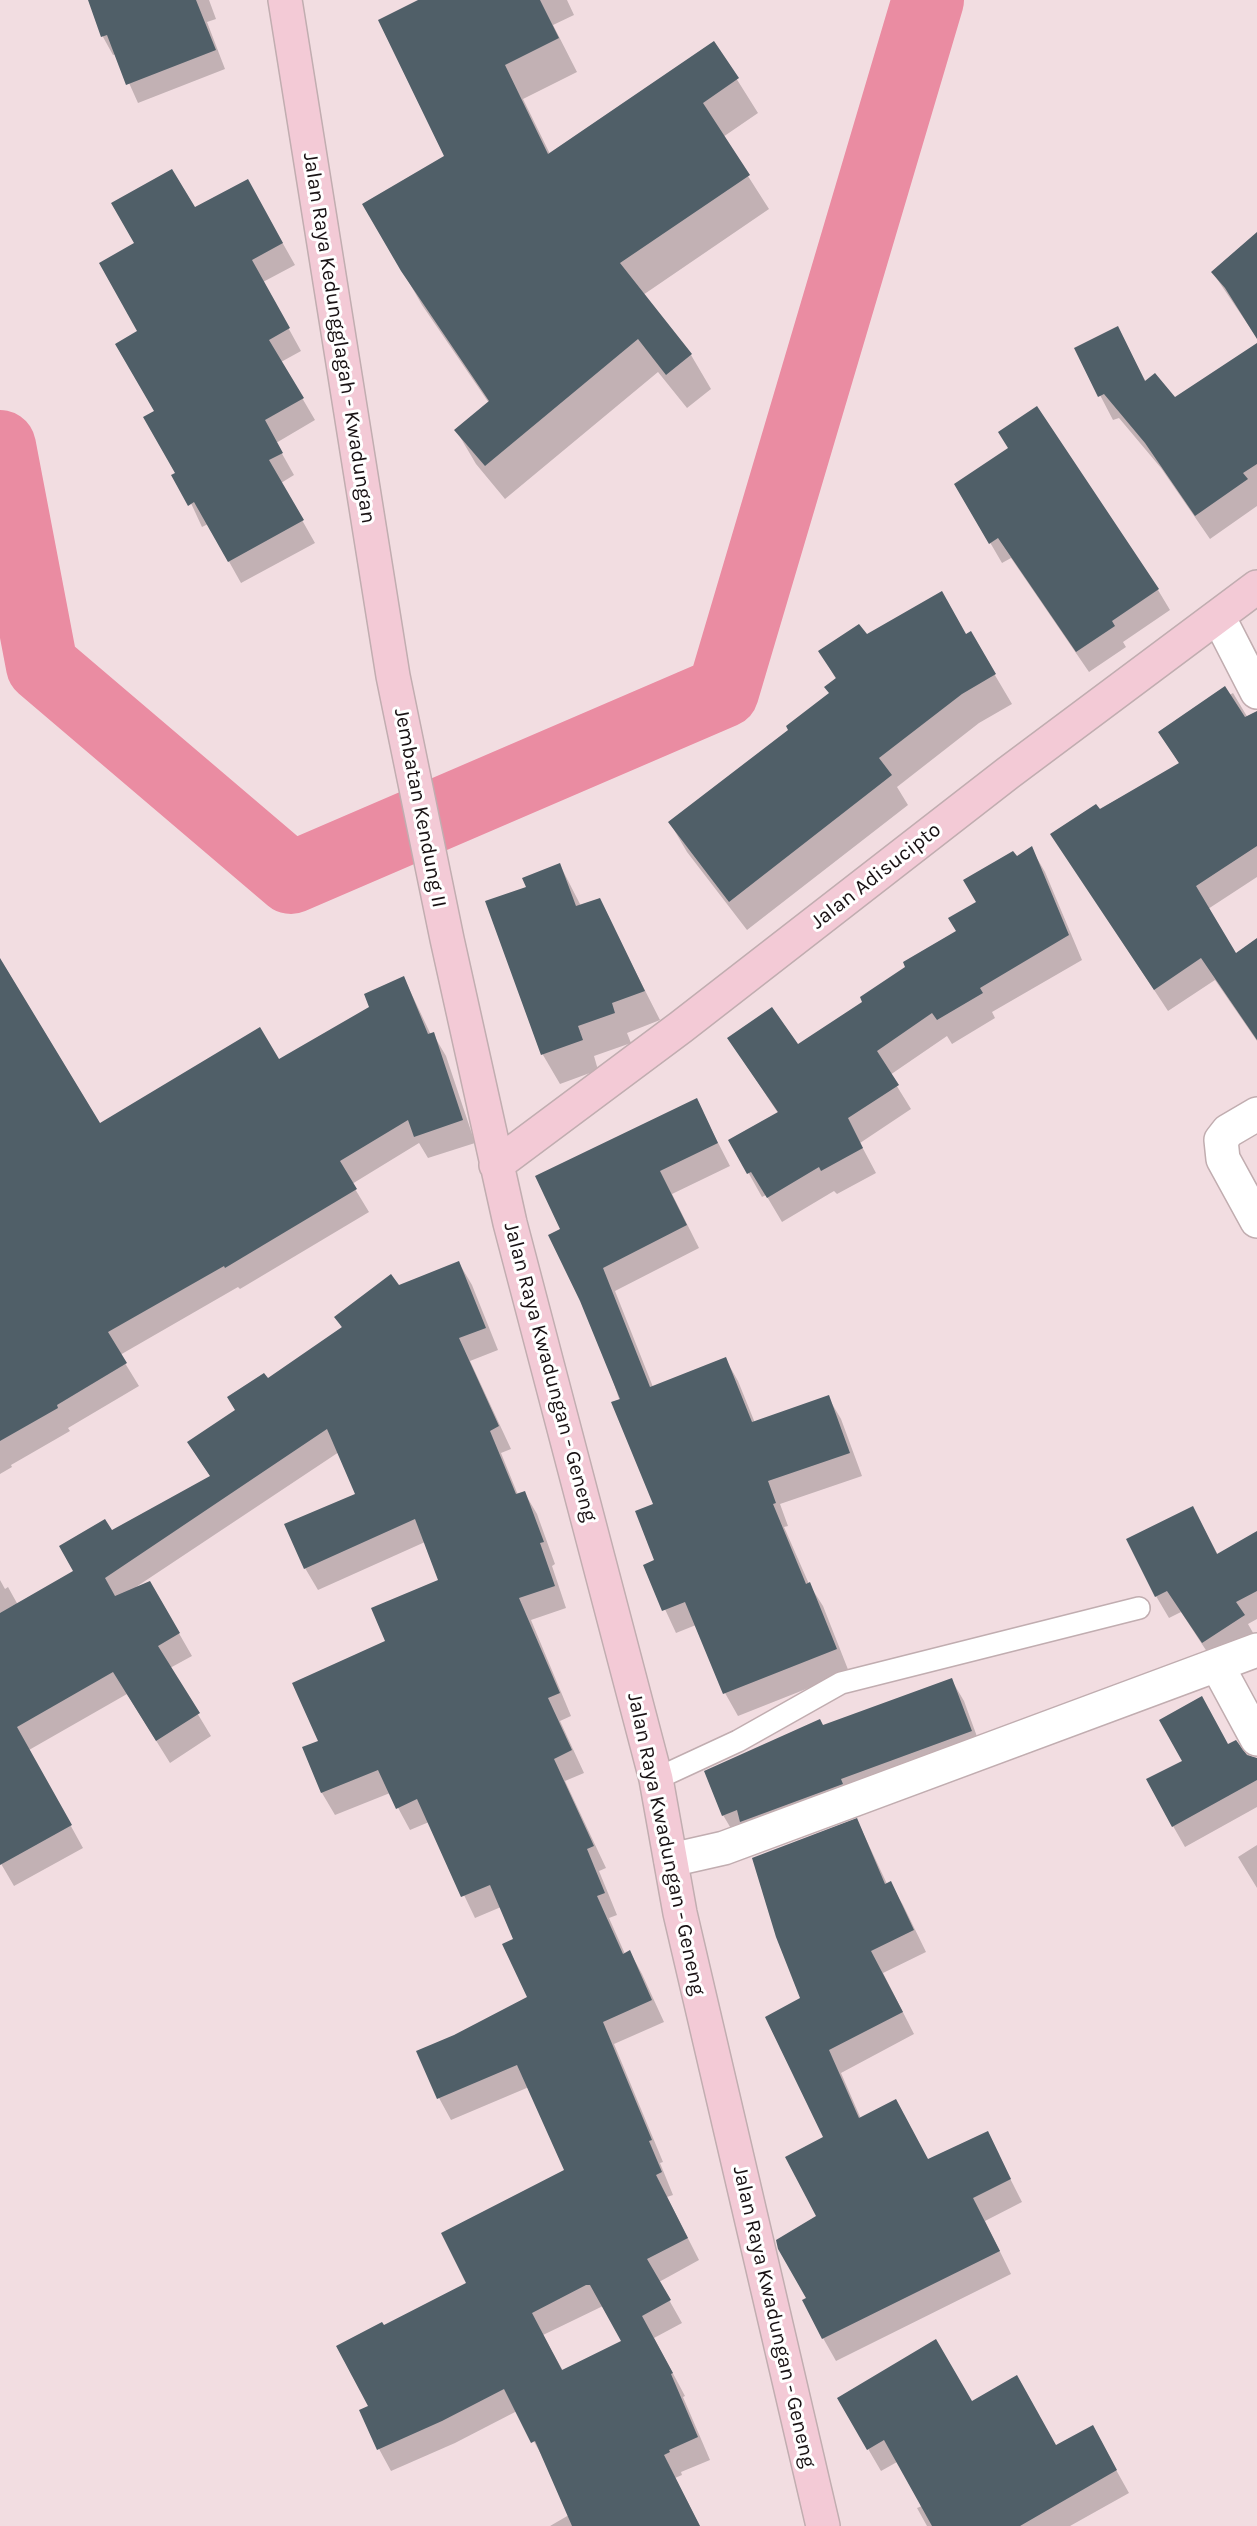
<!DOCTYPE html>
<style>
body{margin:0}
canvas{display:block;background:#f2dde1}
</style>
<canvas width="1257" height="2526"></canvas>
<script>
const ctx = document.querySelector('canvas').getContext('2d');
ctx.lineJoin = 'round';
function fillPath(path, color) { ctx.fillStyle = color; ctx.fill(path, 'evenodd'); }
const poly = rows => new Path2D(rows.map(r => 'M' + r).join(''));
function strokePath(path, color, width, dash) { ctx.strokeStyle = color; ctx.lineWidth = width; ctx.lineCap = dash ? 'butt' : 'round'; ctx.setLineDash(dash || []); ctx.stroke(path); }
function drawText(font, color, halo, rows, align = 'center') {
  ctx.font = font + ' Karla,sans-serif'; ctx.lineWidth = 6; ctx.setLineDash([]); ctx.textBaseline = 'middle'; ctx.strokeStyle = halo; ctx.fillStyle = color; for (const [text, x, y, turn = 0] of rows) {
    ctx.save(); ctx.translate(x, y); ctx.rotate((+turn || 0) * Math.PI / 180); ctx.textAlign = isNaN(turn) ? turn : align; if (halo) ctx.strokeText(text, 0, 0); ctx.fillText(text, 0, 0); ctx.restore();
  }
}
const shadow = poly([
 [89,0,209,0,216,19,207,22,225,69,138,103,116,54,113,55,103,37],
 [422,0,567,0,574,15,553,25,577,72,523,99,550,154,714,43,758,113,723,137,769,209,643,295,691,355,711,389,687,408,658,372,505,499,476,464,456,430,489,403,422,305,364,204,446,157],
 [260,203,295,265,263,282,301,351,281,362,315,420,276,443,294,475,281,483,315,543,241,583,208,524,202,527,177,473,156,412,139,332,194,209],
 [1257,234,1257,338,1213,273],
 [1117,328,1146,382,1175,399,1257,345,1257,506,1210,539,1161,468,1119,418,1113,420,1076,349],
 [956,484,1158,590,1170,610,1123,642,1126,647,1089,672,1011,558,1002,563],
 [970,633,1012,704,979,723,897,787,908,805,747,930,687,852,670,823,790,731,830,694,836,679,820,651,866,636,966,635],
 [1233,693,1257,733,1257,877,1208,909,1235,955,1257,940,1257,1041,1215,980,1168,1011,1052,835,1180,765,1160,732],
 [1031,848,1045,872,1082,960,992,1012,995,1018,952,1044,947,1036,890,1075,911,1109,860,1143,876,1173,837,1194,834,1191,782,1222,766,1195,762,1197,730,1140,778,1113,729,1039,797,1046,864,1002,958,931,978,902,1016,858],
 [560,865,581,906,599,900,660,1020,627,1033,631,1043,594,1056,598,1070,560,1084,543,1055,487,902,528,887],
 [0,960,99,1125,279,1061,371,1007,404,978,431,1035,433,1034,446,1056,475,1143,428,1158,419,1143,352,1184,369,1212,240,1289,238,1287,120,1355,139,1386,68,1428,70,1431,11,1465,12,1467,0,1474],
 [696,1100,730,1166,672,1194,699,1248,615,1291,653,1387,725,1358,738,1381,755,1423,828,1397,841,1419,862,1476,780,1504,788,1526,784,1527,809,1584,823,1606,849,1672,738,1716,725,1693,696,1625,676,1633,645,1566,656,1561,655,1505,562,1230],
 [459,1263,472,1285,498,1350,470,1361,511,1449,501,1453,518,1495,524,1492,537,1514,555,1564,552,1566,566,1608,531,1620,571,1716,560,1721,584,1773,565,1781,606,1868,599,1871,617,1915,609,1918,625,1954,630,1952,642,1974,664,2022,614,2044,663,2162,660,2163,673,2195,667,2197,699,2260,659,2282,682,2323,654,2338,685,2396,683,2397,710,2460,681,2472,682,2475,675,2478,700,2526,550,2526,569,2515,546,2463,517,2411,455,2443,391,2471,379,2449,370,2406,383,2327,468,2284,566,2171,529,2087,451,2120,439,2098,455,2037,529,1997,515,1940,501,1907,475,1918,429,1822,410,1830,390,1793,335,1815,322,1793,304,1748,320,1742,387,1642,440,1581,425,1542,318,1590,305,1568,356,1495,339,1452,136,1587,150,1583,192,1656,170,1668,211,1736,170,1763,127,1694,29,1750,83,1848,14,1886,0,1862,0,1580,5,1589,8,1587,18,1605,75,1572,111,1532,211,1477,202,1464,236,1411,268,1381,342,1328,336,1317,399,1287],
 [603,2306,624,2342,563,2371,543,2335],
 [1193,1508,1218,1555,1257,1533,1257,1619,1248,1624,1256,1638,1215,1664,1181,1612,1169,1618,1156,1596],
 [951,1679,964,1701,983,1753,736,1837,723,1815,823,1727],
 [1228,1745,1257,1759,1257,1807,1185,1847,1173,1826],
 [857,1820,887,1884,890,1883,903,1905,926,1952,883,1973,914,2034,841,2073,861,2119,928,2160,987,2133,1022,2202,985,2221,1011,2274,836,2361,823,2338,808,2298,825,2138,802,1999],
 [1257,1845,1257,1888,1238,1857],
 [839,2399,972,2403,1056,2447,1092,2427,1129,2493,1070,2526,927,2526,917,2508,922,2506,897,2462,881,2471]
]);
const river = poly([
 [0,446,42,666,291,878,723,692,928,0]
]);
const building = poly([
 [88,0,196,0,216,50,126,85,107,35,101,37],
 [418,0,540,0,559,38,505,65,548,154,714,41,739,78,703,103,750,175,620,263,692,354,666,375,638,339,485,466,454,430,489,401,401,271,362,204,444,156,378,20],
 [172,169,195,207,248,179,283,243,252,260,290,328,269,340,304,398,265,420,283,453,269,460,304,520,228,562,194,502,188,506,171,475,175,473,143,417,154,411,115,344,137,331,99,263,134,243,111,203],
 [1257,232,1257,339,1225,288,1211,272],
 [1118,326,1145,381,1155,373,1175,397,1257,343,1257,464,1243,473,1248,479,1195,516,1145,443,1104,394,1098,397,1074,348],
 [1037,406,1159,589,1112,621,1115,626,1076,652,998,538,989,544,954,484,1008,448,998,432],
 [942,591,966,634,971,631,996,674,962,694,879,758,892,775,729,902,668,822,788,730,786,726,829,693,824,687,836,678,818,651,859,624,867,634],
 [1225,686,1245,717,1257,711,1257,846,1196,886,1236,953,1257,938,1257,1040,1201,958,1154,990,1050,834,1096,804,1100,809,1179,763,1158,732],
 [1032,846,1069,935,980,988,983,993,937,1020,932,1013,877,1051,899,1085,848,1118,863,1148,821,1171,819,1167,767,1198,751,1172,747,1174,728,1140,778,1112,727,1038,772,1007,798,1044,862,1002,860,997,905,967,903,962,956,931,948,918,976,902,963,880,1013,851,1017,856],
 [560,863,576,906,600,898,645,991,612,1003,615,1013,578,1026,583,1040,541,1055,485,901,526,887,522,878],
 [0,958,100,1123,260,1027,279,1059,369,1007,364,994,404,976,428,1034,434,1032,463,1120,414,1137,408,1120,340,1161,357,1189,225,1268,224,1266,108,1332,127,1363,57,1405,58,1408,0,1441],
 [697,1098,718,1143,660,1171,687,1225,603,1268,650,1387,726,1357,752,1422,829,1395,850,1453,768,1481,776,1503,773,1504,806,1584,810,1582,837,1649,723,1694,685,1602,662,1611,643,1565,654,1560,635,1511,653,1504,611,1402,620,1399,580,1301,548,1235,560,1229,535,1176],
 [459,1261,486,1328,459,1338,499,1426,490,1431,516,1494,525,1491,544,1542,540,1543,555,1586,519,1598,560,1693,548,1698,572,1750,554,1759,594,1846,587,1849,605,1893,597,1896,623,1954,630,1950,652,2000,603,2022,652,2140,649,2141,662,2172,656,2175,688,2238,647,2259,671,2300,642,2316,673,2373,671,2374,698,2437,669,2450,670,2452,664,2455,700,2526,572,2526,535,2441,531,2443,504,2389,442,2421,377,2450,359,2410,368,2406,336,2346,382,2322,384,2325,466,2283,441,2233,564,2170,517,2065,437,2099,416,2051,454,2035,527,1997,502,1944,513,1939,490,1885,461,1897,417,1799,396,1809,378,1770,321,1793,302,1747,318,1741,292,1683,385,1641,371,1608,438,1580,415,1519,304,1569,284,1524,355,1494,327,1429,105,1578,115,1596,150,1581,180,1633,158,1646,200,1713,156,1741,113,1672,17,1727,72,1825,0,1865,0,1613,73,1571,59,1546,105,1519,112,1530,210,1476,187,1442,235,1410,227,1397,264,1373,268,1378,342,1327,334,1317,391,1274,399,1285],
 [586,2285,590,2285,621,2341,562,2370,532,2313],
 [1193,1506,1217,1554,1257,1531,1257,1591,1236,1602,1245,1615,1202,1643,1167,1591,1155,1597,1126,1539],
 [952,1678,972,1731,841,1779,843,1784,740,1822,737,1810,722,1816,704,1771,820,1719,823,1725],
 [1202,1696,1228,1744,1236,1740,1247,1755,1257,1758,1257,1780,1172,1827,1146,1779,1182,1761,1159,1720],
 [857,1818,885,1884,891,1881,914,1930,871,1951,903,2012,829,2050,859,2118,896,2099,928,2159,988,2131,1011,2179,973,2198,1000,2251,822,2339,802,2300,806,2298,778,2249,776,2240,816,2216,785,2157,823,2137,765,2017,800,1998,776,1937,752,1858],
 [936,2339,972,2401,1017,2375,1056,2445,1093,2425,1117,2470,1020,2526,932,2526,884,2440,867,2450,837,2398]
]);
const lane = poly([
 [656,1779,738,1741,841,1683,1139,1608]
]);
const street = poly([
 [1219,618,1257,692],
 [1257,1114,1228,1131,1221,1140,1223,1159,1257,1221],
 [1217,1665,1257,1739],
 [671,1860,724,1848,1257,1650]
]);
const secondary = poly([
 [285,0,393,676,447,939,510,1223,656,1779,680,1913,823,2526],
 [496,1165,681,1027,1008,773,1257,587]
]);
const streetNames = [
 ["Jalan Raya Kedungglagah - Kwadungan",339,338,81],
 ["Jembatan Kendung II",420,808,79],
 ["Jalan Adisucipto",876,876,-38],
 ["Jalan Raya Kwadungan - Geneng",550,1372,75],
 ["Jalan Raya Kwadungan - Geneng",666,1844,78],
 ["Jalan Raya Kwadungan - Geneng",774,2317,77]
];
fillPath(shadow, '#0003');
strokePath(river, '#ea8ca2', 72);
fillPath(building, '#505f68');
strokePath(lane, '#c1adb0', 24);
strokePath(street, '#c1adb0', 36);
strokePath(secondary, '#c1adb0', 36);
strokePath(lane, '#fff', 21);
strokePath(street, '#fff', 33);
strokePath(secondary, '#f3cad6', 33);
drawText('21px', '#181113', '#fff', streetNames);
</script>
